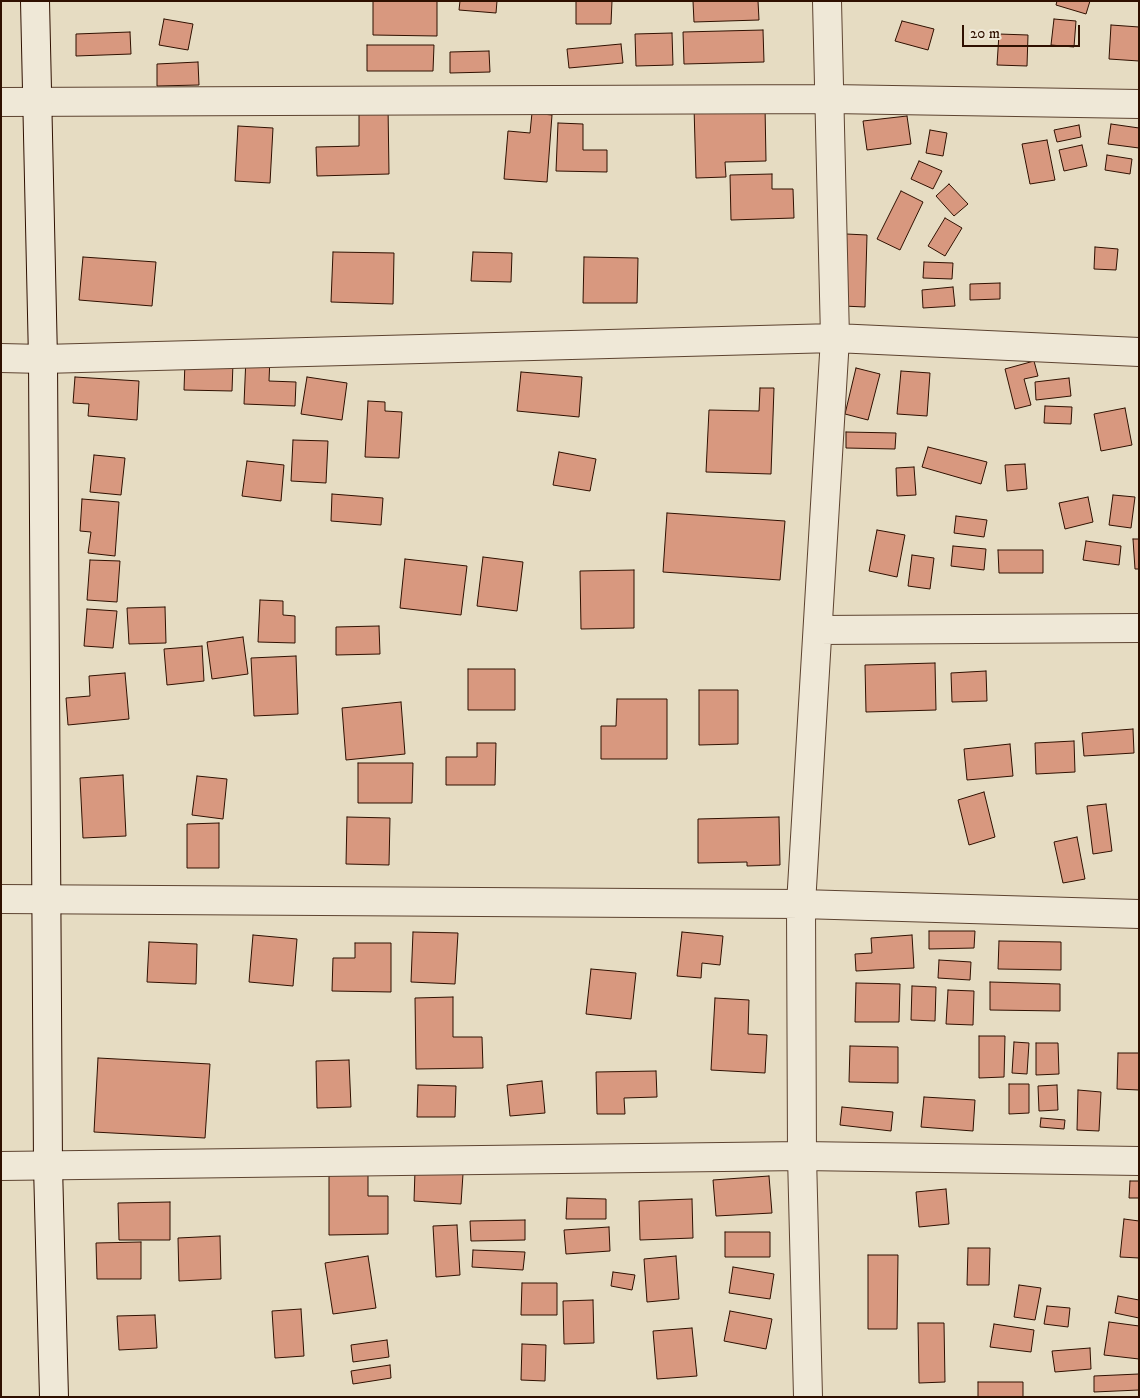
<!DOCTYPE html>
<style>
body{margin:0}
#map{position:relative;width:1140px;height:1398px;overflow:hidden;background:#e6dcc2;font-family:"IM FELL DW Pica",serif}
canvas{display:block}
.frame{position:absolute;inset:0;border:2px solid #2f1000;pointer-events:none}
.scale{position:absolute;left:962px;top:25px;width:118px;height:22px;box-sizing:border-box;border:2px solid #2f1000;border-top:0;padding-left:6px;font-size:15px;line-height:18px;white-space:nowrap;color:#2f1000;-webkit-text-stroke:4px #efe8d7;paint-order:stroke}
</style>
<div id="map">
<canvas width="1140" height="1398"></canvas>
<div class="frame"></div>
<div class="scale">20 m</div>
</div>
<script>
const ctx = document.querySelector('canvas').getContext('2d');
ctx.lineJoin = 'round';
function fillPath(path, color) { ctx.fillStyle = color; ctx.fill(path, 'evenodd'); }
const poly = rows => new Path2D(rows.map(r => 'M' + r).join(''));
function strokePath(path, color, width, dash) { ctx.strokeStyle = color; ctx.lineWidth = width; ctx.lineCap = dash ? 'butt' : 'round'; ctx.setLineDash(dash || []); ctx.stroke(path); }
const building = poly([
 [373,1,437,1,437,36,373,35,373,1],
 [460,1,497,1,496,13,459,10,460,1],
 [576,1,612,1,611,24,576,24,576,1],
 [693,1,758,1,759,20,694,22,693,1],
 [1057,1,1090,1,1086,14,1056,5,1057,1],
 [164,19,193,24,188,50,159,45,164,19],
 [1054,19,1076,21,1074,47,1051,45,1054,19],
 [902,21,934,29,928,50,895,41,902,21],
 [1111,25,1139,27,1139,61,1109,59,1111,25],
 [763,30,764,62,684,64,683,32,763,30],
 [130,32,131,54,76,56,76,34,130,32],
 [672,33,673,65,636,66,635,34,672,33],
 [999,34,1028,35,1027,66,997,65,999,34],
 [621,44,623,63,569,68,567,49,621,44],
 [367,45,434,45,433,71,367,71,367,45],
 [489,51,490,72,450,73,450,52,489,51],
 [198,62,199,85,157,86,157,64,198,62],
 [388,105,389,174,317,176,316,147,359,146,359,106,388,105],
 [765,106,766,161,725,162,726,177,696,178,694,107,765,106],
 [532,113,552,115,547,182,504,179,508,131,530,133,532,113],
 [907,116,911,144,867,150,863,121,907,116],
 [558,123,583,124,583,150,607,150,607,172,556,171,558,123],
 [1111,124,1139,128,1139,148,1108,144,1111,124],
 [1079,125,1081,137,1057,142,1054,130,1079,125],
 [238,126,273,128,270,183,235,181,238,126],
 [930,130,947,133,943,156,926,153,930,130],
 [1047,140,1055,180,1030,184,1022,144,1047,140],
 [1082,145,1087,166,1064,171,1059,150,1082,145],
 [1107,155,1132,159,1130,174,1105,170,1107,155],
 [919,161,942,171,933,189,911,179,919,161],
 [772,174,772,189,793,189,794,218,731,220,730,175,772,174],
 [949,184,968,204,954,216,936,196,949,184],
 [901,191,923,202,900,250,877,239,901,191],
 [945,218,962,228,945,256,928,246,945,218],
 [846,234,867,235,865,307,843,306,846,234],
 [1095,247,1118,249,1116,270,1094,269,1095,247],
 [333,252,394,253,393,304,331,302,333,252],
 [473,252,512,253,511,282,471,281,473,252],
 [83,257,156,262,152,306,79,300,83,257],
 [584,257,638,258,637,303,583,303,584,257],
 [924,262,953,263,952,279,923,278,924,262],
 [1000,283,1000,299,970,300,970,284,1000,283],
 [953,287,955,306,923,308,922,290,953,287],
 [246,357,270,357,269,381,296,382,295,406,244,404,246,357],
 [1034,361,1038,376,1024,379,1031,405,1015,409,1005,369,1034,361],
 [185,362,233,363,232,391,184,390,185,362],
 [856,368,880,374,868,420,845,414,856,368],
 [901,371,930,373,927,416,897,414,901,371],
 [521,372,582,377,579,417,517,411,521,372],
 [75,377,139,381,137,420,88,416,89,404,73,403,75,377],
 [307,377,347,383,342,420,301,414,307,377],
 [1069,378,1071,396,1036,400,1035,382,1069,378],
 [760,388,774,388,771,474,706,472,709,410,759,411,760,388],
 [368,401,385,402,385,411,402,412,399,458,365,457,368,401],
 [1045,406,1072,407,1071,424,1044,423,1045,406],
 [1125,408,1132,445,1101,451,1094,414,1125,408],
 [846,432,896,433,895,449,846,448,846,432],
 [293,440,328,441,326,483,291,481,293,440],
 [928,447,987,462,981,484,922,467,928,447],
 [559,452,596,459,590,491,553,485,559,452],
 [94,455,125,458,121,495,90,492,94,455],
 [247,461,284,465,281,501,242,496,247,461],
 [1025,464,1027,489,1007,491,1005,465,1025,464],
 [914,467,916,495,897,496,896,468,914,467],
 [332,494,383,498,381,525,331,521,332,494],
 [1113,495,1135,497,1131,528,1109,525,1113,495],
 [1088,497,1093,522,1065,529,1059,503,1088,497],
 [82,499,119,502,115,556,88,553,91,532,80,531,82,499],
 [667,513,785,521,780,580,663,572,667,513],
 [956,516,987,520,984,537,954,533,956,516],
 [877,530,905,535,897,577,869,571,877,530],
 [1133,539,1139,539,1139,569,1135,569,1133,539],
 [1086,541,1121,546,1119,565,1083,560,1086,541],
 [953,546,986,549,984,570,951,566,953,546],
 [998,550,1043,550,1043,573,999,573,998,550],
 [912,555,934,558,930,589,908,586,912,555],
 [483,557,523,562,517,611,477,606,483,557],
 [405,559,467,566,461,615,400,608,405,559],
 [90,560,120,561,117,602,87,600,90,560],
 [634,570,634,628,581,629,580,571,634,570],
 [260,600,283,601,283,615,295,616,295,643,258,642,260,600],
 [165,607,166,643,129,644,127,608,165,607],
 [87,609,117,611,113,648,84,646,87,609],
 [379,626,380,654,336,655,336,627,379,626],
 [243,637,248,674,212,679,207,642,243,637],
 [202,646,204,681,167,685,164,649,202,646],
 [296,656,298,714,254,716,251,658,296,656],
 [935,663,936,710,866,712,865,665,935,663],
 [468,669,515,669,515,710,468,710,468,669],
 [986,671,987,701,952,702,951,673,986,671],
 [125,673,129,719,68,725,66,698,90,696,89,676,125,673],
 [699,690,738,690,738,744,699,745,699,690],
 [617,699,667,699,667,759,601,759,601,726,616,726,617,699],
 [401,702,405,754,346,760,342,708,401,702],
 [1133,729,1134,753,1084,756,1082,733,1133,729],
 [1074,741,1075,772,1036,774,1035,743,1074,741],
 [477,743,496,743,495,785,446,785,446,757,477,757,477,743],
 [1010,744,1013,776,967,780,964,749,1010,744],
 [358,763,413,763,412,803,358,803,358,763],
 [123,775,126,836,83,838,80,778,123,775],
 [197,776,227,779,223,819,192,815,197,776],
 [984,792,995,837,969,845,958,800,984,792],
 [1106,804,1112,851,1093,854,1087,806,1106,804],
 [347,817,390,818,389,865,346,864,347,817],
 [779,817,780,865,747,866,747,862,698,863,698,819,779,817],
 [219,823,219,868,187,868,187,824,219,823],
 [1077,837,1085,879,1063,883,1054,842,1077,837],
 [929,931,975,931,974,948,929,949,929,931],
 [413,932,458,933,455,984,411,982,413,932],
 [682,932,723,936,720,965,702,963,701,978,677,976,682,932],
 [253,935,297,939,293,986,249,982,253,935],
 [912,935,914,968,856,971,855,954,872,953,871,938,912,935],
 [999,941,1061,942,1061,970,998,969,999,941],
 [149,942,197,944,196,984,147,982,149,942],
 [355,943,391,943,391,992,332,991,333,958,355,958,355,943],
 [939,960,971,962,970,980,938,978,939,960],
 [591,969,636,973,631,1019,586,1014,591,969],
 [990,982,1060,984,1060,1011,990,1010,990,982],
 [856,983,900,984,899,1022,855,1022,856,983],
 [912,986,936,987,935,1021,911,1020,912,986],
 [948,990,974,991,973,1025,946,1024,948,990],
 [453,997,453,1037,482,1037,483,1068,416,1069,415,998,453,997],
 [715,998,749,1000,748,1034,767,1035,765,1073,711,1070,715,998],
 [979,1036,1005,1036,1004,1077,979,1078,979,1036],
 [1014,1042,1029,1043,1027,1074,1012,1073,1014,1042],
 [1036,1043,1058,1043,1059,1074,1036,1075,1036,1043],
 [850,1046,898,1047,898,1083,849,1082,850,1046],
 [1118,1053,1139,1053,1139,1090,1117,1089,1118,1053],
 [98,1058,210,1064,205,1138,94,1132,98,1058],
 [349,1060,351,1107,317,1108,316,1061,349,1060],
 [656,1071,657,1097,624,1098,625,1114,597,1114,596,1072,656,1071],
 [542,1081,545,1113,510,1116,507,1085,542,1081],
 [1009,1084,1029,1084,1029,1113,1009,1114,1009,1084],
 [418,1085,456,1086,455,1117,417,1117,418,1085],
 [1057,1085,1058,1110,1039,1111,1038,1086,1057,1085],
 [1078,1090,1101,1092,1099,1131,1077,1130,1078,1090],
 [924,1097,975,1100,973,1131,921,1127,924,1097],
 [842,1107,893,1112,891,1131,840,1125,842,1107],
 [1041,1118,1065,1120,1064,1129,1040,1127,1041,1118],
 [415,1171,463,1174,461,1204,414,1201,415,1171],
 [368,1172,368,1196,388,1196,388,1234,329,1235,329,1173,368,1172],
 [769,1176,772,1213,716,1216,713,1180,769,1176],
 [1130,1181,1139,1181,1139,1198,1129,1198,1130,1181],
 [946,1189,949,1224,919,1227,916,1192,946,1189],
 [567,1198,606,1199,606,1219,566,1219,567,1198],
 [692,1199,693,1238,640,1240,639,1201,692,1199],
 [170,1202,170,1240,119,1240,118,1203,170,1202],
 [1124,1219,1139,1221,1139,1258,1120,1257,1124,1219],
 [525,1220,525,1240,471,1241,470,1221,525,1220],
 [457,1225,460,1275,436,1277,433,1226,457,1225],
 [609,1227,610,1251,566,1254,564,1230,609,1227],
 [725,1232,770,1232,770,1257,725,1257,725,1232],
 [220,1236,221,1279,179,1281,178,1238,220,1236],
 [141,1242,141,1279,97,1279,96,1243,141,1242],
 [968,1248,990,1248,989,1285,967,1285,968,1248],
 [473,1250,525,1252,523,1270,472,1267,473,1250],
 [868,1255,898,1255,897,1329,868,1329,868,1255],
 [368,1256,376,1308,333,1314,325,1263,368,1256],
 [676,1256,679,1299,647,1302,644,1259,676,1256],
 [733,1267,774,1274,770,1299,729,1293,733,1267],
 [613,1272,635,1275,632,1290,611,1286,613,1272],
 [522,1283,557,1283,557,1315,521,1315,522,1283],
 [1019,1285,1041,1288,1035,1320,1014,1317,1019,1285],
 [1118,1296,1139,1300,1139,1318,1115,1313,1118,1296],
 [593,1300,594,1343,564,1344,563,1301,593,1300],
 [1047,1306,1070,1308,1068,1327,1044,1324,1047,1306],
 [301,1309,304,1356,275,1358,272,1311,301,1309],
 [730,1311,772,1319,766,1349,724,1341,730,1311],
 [155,1315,157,1348,119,1350,117,1316,155,1315],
 [1109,1322,1139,1326,1139,1359,1104,1355,1109,1322],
 [918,1323,944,1323,945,1382,919,1383,918,1323],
 [994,1324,1034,1330,1031,1352,990,1347,994,1324],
 [692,1328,697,1376,657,1379,653,1331,692,1328],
 [387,1340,389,1357,353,1362,351,1345,387,1340],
 [522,1344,546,1345,545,1381,521,1380,522,1344],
 [1090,1348,1091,1369,1055,1372,1052,1351,1090,1348],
 [390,1365,391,1378,353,1384,351,1371,390,1365],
 [1139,1374,1139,1390,1094,1392,1094,1376,1139,1374],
 [978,1382,1023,1382,1023,1397,978,1397,978,1382]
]);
const street = poly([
 [1,102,831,99,1139,104],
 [1,358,43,359,835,338,1139,352],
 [818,630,1139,628],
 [1,899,801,904,1139,914],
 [1,1166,802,1156,1139,1161],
 [808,1397,802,1156,801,904,835,338,827,1]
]);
const secondary = poly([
 [35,1,43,359,48,1166,54,1397]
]);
fillPath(building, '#d8987f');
strokePath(building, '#2f1000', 1);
strokePath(street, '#5d4330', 30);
strokePath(secondary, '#2f1000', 30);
strokePath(street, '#efe8d7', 28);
strokePath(secondary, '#efe8d7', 28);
</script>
